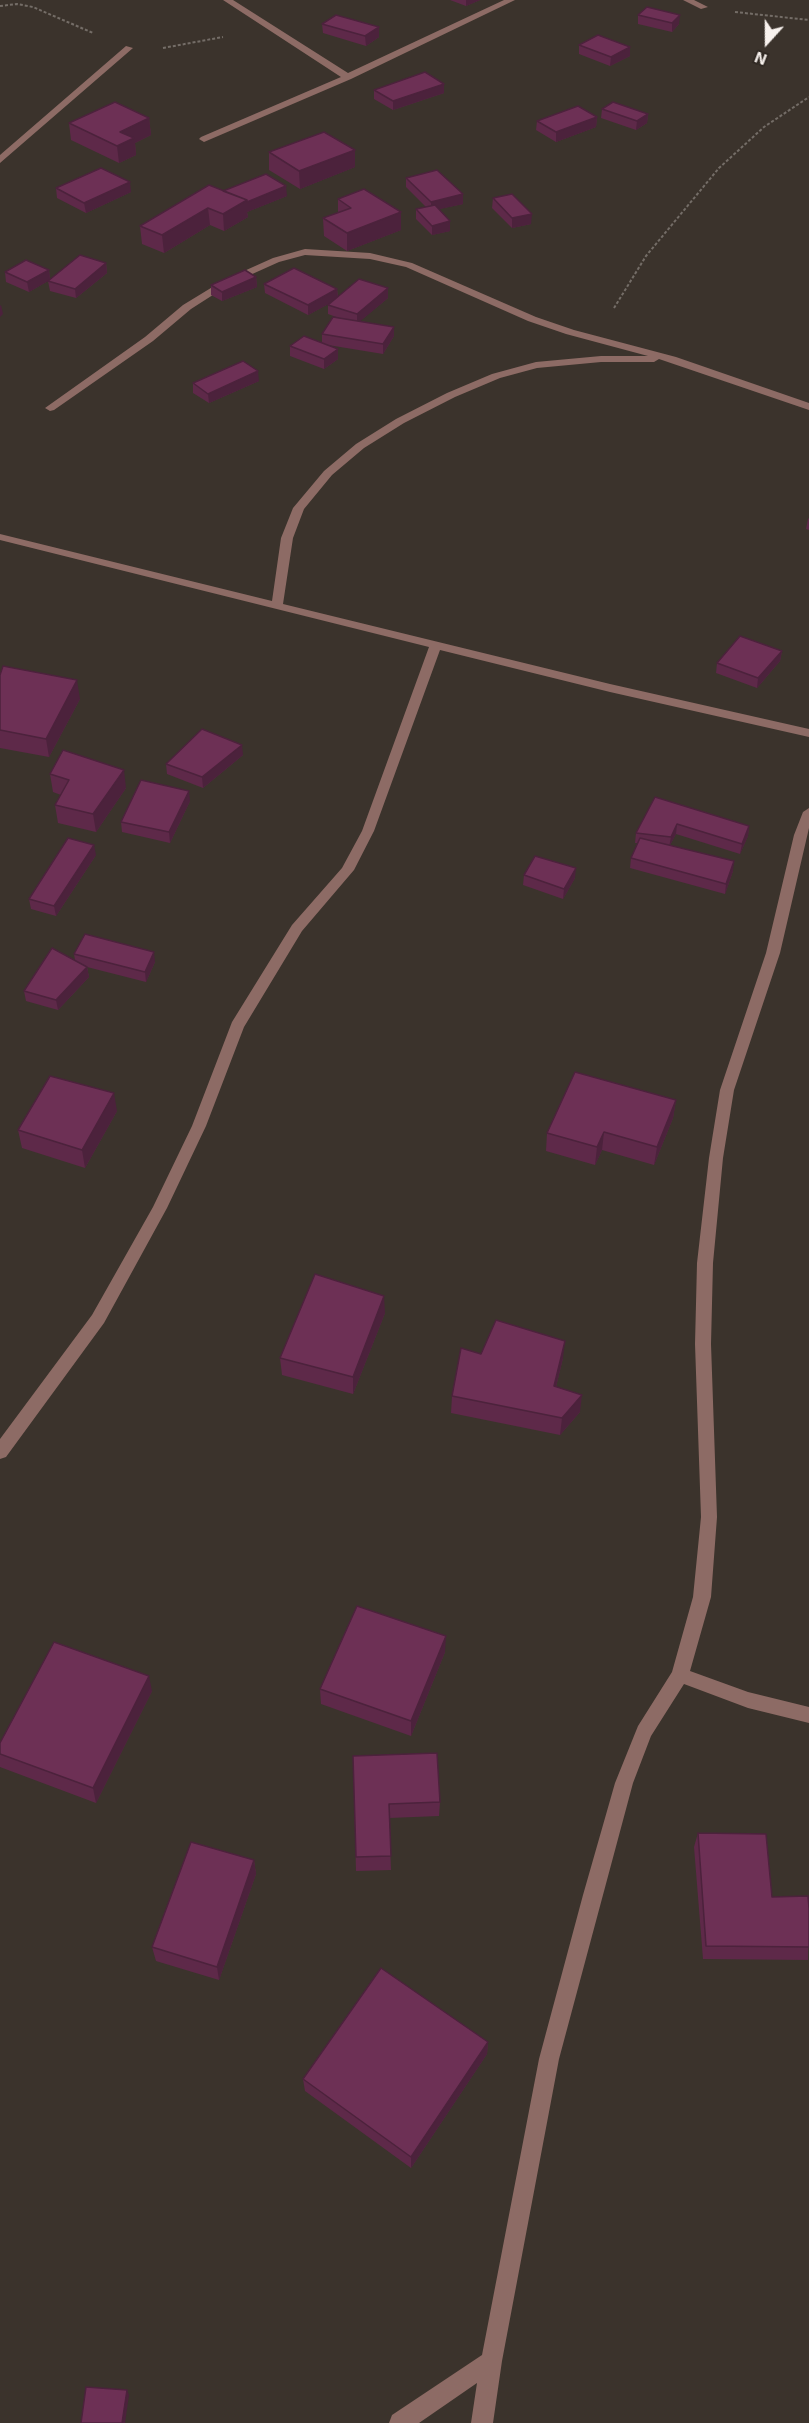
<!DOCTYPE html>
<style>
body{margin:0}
#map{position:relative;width:809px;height:2423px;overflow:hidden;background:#3b332c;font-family:"Exo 2",sans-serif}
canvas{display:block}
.north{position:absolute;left:737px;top:12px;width:60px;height:60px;-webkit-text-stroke:4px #302923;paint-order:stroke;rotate:201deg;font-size:16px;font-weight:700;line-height:24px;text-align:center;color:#f8f2ee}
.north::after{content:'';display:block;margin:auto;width:21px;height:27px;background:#f8f2ee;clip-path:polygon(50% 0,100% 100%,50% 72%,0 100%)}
</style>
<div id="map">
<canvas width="809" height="2423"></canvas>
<div class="north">N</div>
</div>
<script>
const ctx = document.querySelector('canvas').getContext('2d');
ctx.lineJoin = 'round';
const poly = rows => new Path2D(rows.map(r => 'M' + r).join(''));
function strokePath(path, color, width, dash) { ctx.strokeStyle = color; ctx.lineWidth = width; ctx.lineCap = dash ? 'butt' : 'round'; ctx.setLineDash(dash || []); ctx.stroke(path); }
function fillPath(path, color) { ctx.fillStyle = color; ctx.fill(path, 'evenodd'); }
const path = poly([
 [0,6,17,4,33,7,93,33],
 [735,12,809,20],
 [163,48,223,37],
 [614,308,646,256,719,168,764,127,809,97]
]);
const street = poly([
 [223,0,233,0,348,73,504,0,515,0,351,79,204,142,199,139,201,137,341,77,223,0],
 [683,0,694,0,708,7,701,9,683,0],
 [126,46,133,48,0,163,0,155,126,46],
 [305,249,370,253,412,263,536,317,574,330,676,357,809,403,809,410,659,359,654,362,601,362,537,368,500,378,455,397,404,423,364,448,332,475,304,509,293,538,283,604,610,684,809,729,809,737,610,692,440,650,374,831,354,870,302,931,244,1027,206,1126,167,1208,104,1323,6,1457,0,1459,0,1439,92,1315,153,1207,192,1126,232,1022,292,925,342,868,362,831,429,647,0,540,0,534,272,601,281,538,293,508,324,471,356,444,396,419,447,393,492,374,536,362,601,356,648,356,566,334,528,321,406,267,370,259,305,255,279,262,230,284,191,309,153,341,54,410,50,411,45,408,145,337,183,305,224,280,273,258,305,249],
 [809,808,809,828,780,953,734,1090,723,1158,713,1263,711,1344,717,1517,711,1597,690,1671,748,1692,809,1707,809,1723,748,1708,684,1684,651,1736,633,1783,559,2059,502,2361,493,2423,471,2423,477,2383,419,2423,389,2423,392,2415,482,2355,539,2059,583,1895,615,1783,638,1726,672,1672,693,1597,701,1517,695,1344,697,1263,709,1158,720,1090,766,953,794,835,803,812,809,808]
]);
const wall = poly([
 [450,0,480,0,466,6],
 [638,15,679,24,672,32,638,24],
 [322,24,379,27,379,37,366,46,323,33],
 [579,45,630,47,630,56,610,66,579,54],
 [444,84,444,93,393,110,374,99,374,90],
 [602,109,648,114,647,123,636,130,601,118],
 [597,117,596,127,556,142,536,130,537,121],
 [149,118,151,135,135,143,136,155,119,163,71,140,69,123],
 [355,150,355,167,300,189,269,170,269,152],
 [406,178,463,204,439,209,450,231,432,235,416,219,416,209,426,207,406,187],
 [56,188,131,192,86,213,57,198],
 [223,191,287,196,247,212,248,217,224,231,210,225,164,253,142,244,140,226],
 [493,198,531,224,512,228,492,208],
 [338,199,401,230,347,251,324,236,323,218,338,213],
 [106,263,107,273,76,298,50,291,48,281,29,292,6,282,5,272,49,270,50,280],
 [256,277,257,287,222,301,211,295,211,285],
 [264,284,337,289,338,297,388,288,388,298,360,321,394,327,394,336,383,354,328,345,338,359,324,369,290,356,290,346,322,343,322,334,339,318,328,314,328,305,330,303,308,315,265,293],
 [259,381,209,403,193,393,193,383],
 [809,518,809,530,806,529,808,519],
 [782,651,780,661,757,688,716,673,717,663],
 [0,675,80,699,49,757,0,748],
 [243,755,203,788,167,774,166,764],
 [50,774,126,788,96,832,58,823,55,805,61,795,53,792],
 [655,797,749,826,748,836,740,854,676,834,670,845,733,871,725,894,630,868,631,858,638,843,635,843,636,833],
 [190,801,170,843,122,832,121,822],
 [96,855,56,916,31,909,29,899],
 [524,875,575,878,563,899,523,885],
 [74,954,155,962,146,982,87,967,89,977,58,1010,26,1001,24,991,75,960],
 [676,1100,673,1118,654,1165,602,1150,595,1165,546,1151,547,1133],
 [117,1111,85,1168,22,1148,18,1130],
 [385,1313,353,1394,282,1375,280,1358],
 [481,1354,563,1358,556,1387,580,1412,560,1435,451,1413,452,1396],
 [445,1652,411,1736,321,1704,320,1689],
 [152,1691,96,1803,0,1767,0,1743],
 [353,1756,440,1802,439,1816,389,1818,391,1870,356,1871],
 [698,1833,772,1897,809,1908,808,1960,703,1959,694,1847],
 [254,1860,256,1874,219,1980,156,1961,152,1947],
 [488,2042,487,2054,411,2168,305,2091,303,2079]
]);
const shadedWall = poly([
 [466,0,480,0,466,6],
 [680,15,679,24,672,32,672,23],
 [379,27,379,37,366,46,365,36],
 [630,47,630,56,610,66,611,57],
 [444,84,444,93,393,110,393,101],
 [648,114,647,123,636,130,637,121],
 [597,117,596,127,556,142,556,132],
 [149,118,151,135,135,143,136,155,119,163,117,146,120,132],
 [355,150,355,167,300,189,299,171],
 [130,182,131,192,86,213,84,203],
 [286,186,287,196,247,212,248,217,224,231,223,214,247,200],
 [463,194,463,204,431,211,431,202],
 [208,208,210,225,164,253,162,235],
 [401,212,401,230,347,251,347,233],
 [532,214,531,224,512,228,512,218],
 [450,221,450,231,432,235,432,226],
 [106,263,107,273,76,298,75,289],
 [49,270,50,280,29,292,27,282],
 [256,277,257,287,222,301,222,292],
 [388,288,388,298,357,324,357,314],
 [337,289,338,299,308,315,308,305],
 [1,305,3,314,0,317,0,306],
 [394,327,394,336,383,354,383,344],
 [338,349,338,359,324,369,324,359],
 [258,371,259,381,209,403,208,394],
 [782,651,780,661,757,688,758,678],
 [77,680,80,699,49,757,46,739],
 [242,745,243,755,203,788,202,777],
 [124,770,126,788,96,832,93,814],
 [189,791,190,801,170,843,169,832],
 [677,824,676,834,669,847,671,837],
 [749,826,748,836,740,854,742,844],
 [94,845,96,855,56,916,54,906],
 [734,861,733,871,725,894,726,884],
 [576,868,575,878,563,899,564,889],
 [154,952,155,962,146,982,145,972],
 [87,967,89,977,58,1010,56,1000],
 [114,1093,117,1111,85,1168,82,1150],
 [676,1100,673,1118,654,1165,657,1147],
 [604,1132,602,1150,595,1165,597,1147],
 [384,1296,385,1313,353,1394,353,1377],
 [565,1341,563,1358,552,1403,554,1386],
 [582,1395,580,1412,560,1435,562,1418],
 [446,1636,445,1652,411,1736,411,1721],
 [149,1676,152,1691,96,1803,93,1788],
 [254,1860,256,1874,219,1980,217,1967],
 [488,2042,487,2054,411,2168,411,2157],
 [127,2390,129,2395,125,2423,122,2423]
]);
const building = poly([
 [647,7,680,15,672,23,638,15,647,7],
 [336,15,379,27,365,36,322,24,336,15],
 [598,35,630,47,611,57,579,45,598,35],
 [425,72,444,84,393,101,374,90,425,72],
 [115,102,149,118,120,132,134,138,117,146,69,123,115,102],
 [613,102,648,114,637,121,602,109,613,102],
 [578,106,597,117,556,132,537,121,578,106],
 [324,132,355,150,299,171,269,152,324,132],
 [101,168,130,182,84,203,56,188,101,168],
 [437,170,463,194,431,202,406,178,437,170],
 [266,174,286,186,247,202,247,200,223,191,266,174],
 [209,185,247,200,223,214,208,208,162,235,140,226,209,185],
 [364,189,401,212,347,233,323,218,351,208,338,199,364,189],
 [512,194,532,214,512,218,493,198,512,194],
 [435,205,450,221,432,226,416,209,435,205],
 [80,255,106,263,75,289,48,281,80,255],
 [26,260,49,270,27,282,5,272,26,260],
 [294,268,337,289,308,305,264,284,294,268],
 [245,270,256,277,222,292,211,285,245,270],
 [359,279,388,288,357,314,328,305,359,279],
 [333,317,394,327,383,344,322,334,333,317],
 [304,336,338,349,324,359,290,346,304,336],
 [243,361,258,371,208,394,193,383,243,361],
 [740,636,782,651,758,678,717,663,740,636],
 [3,666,77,680,46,739,0,730,0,675,3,666],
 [202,729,242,745,202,777,166,764,202,729],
 [63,750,124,770,93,814,55,805,69,780,50,774,63,750],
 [141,780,189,791,169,832,121,822,141,780],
 [655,797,749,826,742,844,677,824,671,837,636,833,655,797],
 [68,838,94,845,54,906,29,899,68,838],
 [640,838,734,861,726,884,631,858,640,838],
 [535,856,576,868,564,889,524,875,535,856],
 [85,934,154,952,145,972,74,954,85,934],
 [52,948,87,967,56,1000,24,991,52,948],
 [575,1072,676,1100,657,1147,604,1132,597,1147,547,1133,575,1072],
 [50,1076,114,1093,82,1150,18,1130,50,1076],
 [315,1274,384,1296,353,1377,280,1358,315,1274],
 [496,1320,565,1341,554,1386,582,1395,562,1418,452,1396,461,1348,481,1354,496,1320],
 [357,1606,446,1636,411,1721,320,1689,357,1606],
 [54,1642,149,1676,93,1788,0,1754,0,1743,54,1642],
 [437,1753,440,1802,389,1804,391,1856,356,1857,353,1756,437,1753],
 [698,1833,766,1834,772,1897,808,1896,809,1908,809,1947,706,1946,698,1833],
 [191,1842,254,1860,217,1967,152,1947,191,1842],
 [381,1968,488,2042,411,2157,303,2079,381,1968],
 [86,2387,127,2390,122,2423,81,2423,86,2387]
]);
strokePath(path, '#746d67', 2, [3, 2]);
fillPath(street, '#8d6b65');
fillPath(wall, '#5e2949');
fillPath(shadedWall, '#4c223c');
fillPath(building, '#6d3055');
strokePath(building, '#4c223c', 1.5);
</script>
